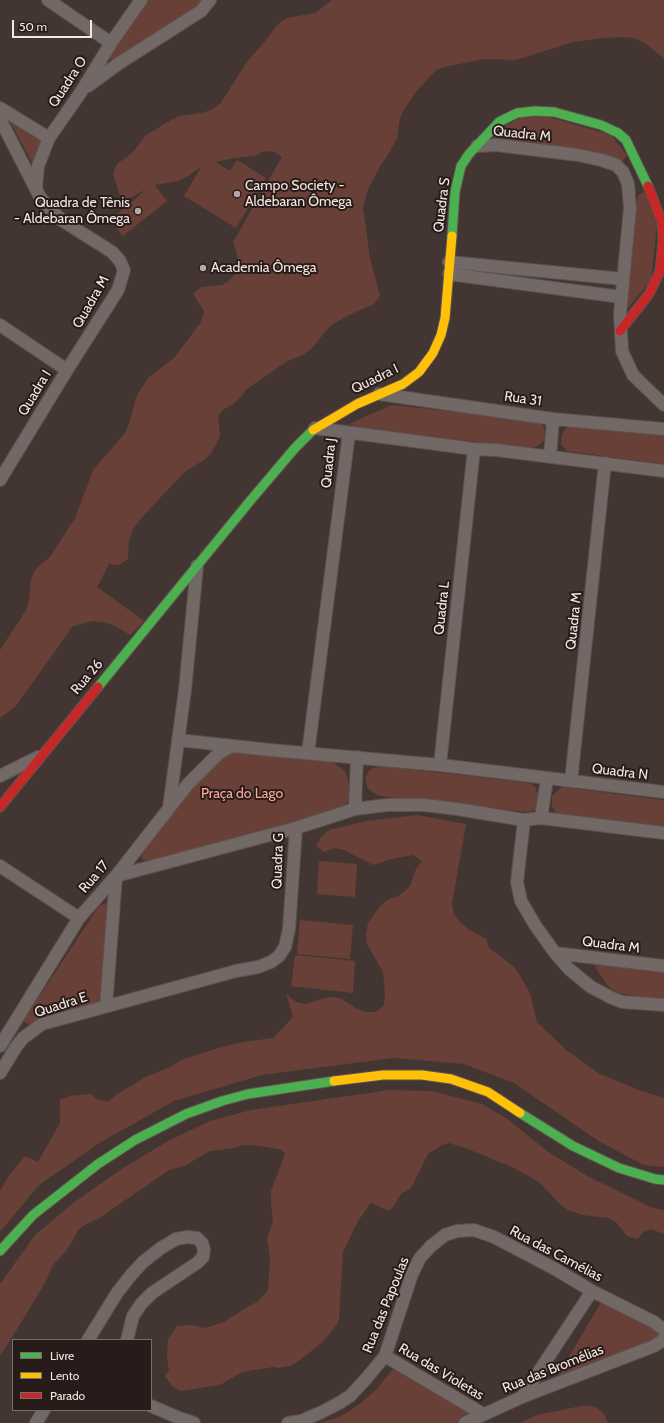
<!DOCTYPE html>
<meta charset="utf-8">
<style>
body{margin:0}
#map{position:relative;width:664px;height:1423px;overflow:hidden;background:#423532;font-family:Cabin,sans-serif}
canvas{display:block}
.legend{position:absolute;left:12px;top:1339px;width:140px;height:72px;box-sizing:border-box;background:#271c1a;border:1px solid #796d6a;margin:0;padding:5px 7px;list-style:none;font-size:12px;color:#f5e6e2}
.legend li{display:flex;align-items:center;gap:8px;height:20px}
.legend b{width:20px;border:1px solid #796d6a}
.scale{position:absolute;left:12px;top:20px;width:80px;height:18px;box-sizing:border-box;border:2px solid #f5e6e2;border-top:0;padding-left:5px;font-size:12px;line-height:14px;white-space:nowrap;color:#f5e6e2;-webkit-text-stroke:3px #271c1a;paint-order:stroke}
</style>
<div id="map">
<canvas width="664" height="1423"></canvas>
<ul class="legend">
<li><b style="height:5px;background:#4caf50"></b>Livre</li>
<li><b style="height:5px;background:#ffc107"></b>Lento</li>
<li><b style="height:5px;background:#c62828"></b>Parado</li>
</ul>
<div class="scale">50 m</div>
</div>
<script>
const ctx = document.querySelector('canvas').getContext('2d');
ctx.lineJoin = 'round';
function fillPath(path, color) { ctx.fillStyle = color; ctx.fill(path, 'evenodd'); }
const poly = rows => new Path2D(rows.map(r => 'M' + r).join(''));
function strokePath(path, color, width, dash) { ctx.strokeStyle = color; ctx.lineWidth = width; ctx.lineCap = dash ? 'butt' : 'round'; ctx.setLineDash(dash || []); ctx.stroke(path); }
function drawText(font, color, halo, rows, align = 'center') {
  ctx.font = font + ' Cabin,sans-serif'; ctx.lineWidth = 4; ctx.setLineDash([]); ctx.textBaseline = 'middle'; ctx.strokeStyle = halo; ctx.fillStyle = color; for (const [text, x, y, turn = 0] of rows) {
    ctx.save(); ctx.translate(x, y); ctx.rotate((+turn || 0) * Math.PI / 180); ctx.textAlign = isNaN(turn) ? turn : align; if (halo) ctx.strokeText(text, 0, 0); ctx.fillText(text, 0, 0); ctx.restore();
  }
}
const green = poly([
 [146,0,205,0,200,7,116,59,112,60,109,58,109,54],
 [332,0,664,0,664,58,643,42,633,38,623,37,603,38,573,42,516,60,484,59,444,67,435,71,415,93,404,110,400,118,397,138,388,155,382,163,368,189,363,208,370,258,380,296,374,304,347,316,330,326,312,348,304,354,286,362,254,384,246,390,240,398,233,404,224,409,218,416,220,436,216,445,211,453,204,460,186,471,158,500,138,522,133,530,129,540,128,559,119,565,109,564,97,587,144,621,130,635,113,625,103,622,93,621,73,626,16,706,0,718,0,650,26,610,29,601,31,580,35,570,42,563,50,557,75,518,93,470,125,433,129,424,137,395,149,377,174,358,201,322,204,311,193,294,201,287,222,285,230,280,236,273,238,263,237,254,233,242,282,157,274,152,264,151,255,156,234,158,216,162,230,171,237,160,266,178,236,228,184,196,201,167,188,176,179,181,155,185,167,201,123,236,110,220,147,189,125,201,119,193,113,173,117,164,133,152,145,136,171,120,180,116,201,113,211,110,220,104,247,62,266,40,278,24,287,18,315,13],
 [7,116,46,138,37,162,32,162],
 [545,116,611,135,627,155,622,162,587,151,517,140,490,141,506,125,520,118],
 [644,192,657,225,651,280,628,308,624,309,637,202,638,195],
 [391,405,505,417,540,422,544,428,545,437,542,443,537,446,530,448,356,428,349,424],
 [573,425,664,435,664,464,567,451,561,444,562,435,565,429],
 [231,752,330,760,345,771,352,793,348,802,342,809,150,861,143,860,141,856,142,853,197,783,221,757],
 [383,766,529,783,535,786,538,794,539,803,535,810,527,812,461,804,386,797,377,795,368,789,365,778,370,769],
 [562,787,664,800,664,828,561,816,556,813,552,806,552,796],
 [417,815,466,824,452,904,454,914,460,922,468,929,486,939,489,948,513,966,519,974,530,993,537,1022,565,1049,598,1073,639,1090,664,1098,664,1167,644,1165,600,1142,514,1083,464,1064,393,1058,262,1075,174,1101,101,1142,39,1185,0,1232,0,1191,8,1177,25,1156,38,1162,60,1123,60,1100,70,1096,91,1094,98,1100,108,1102,116,1095,144,1078,172,1066,181,1060,221,1047,243,1042,273,1038,293,1017,286,994,296,1002,305,1004,329,997,340,998,357,1009,366,1012,376,1012,384,1005,385,993,383,972,367,944,366,934,368,923,380,906,389,899,399,896,410,886,416,869,422,861,413,855,392,859,373,865,344,850,334,848,324,852,316,846,321,837,329,830,366,821],
 [319,861,357,864,355,897,317,894],
 [106,903,109,910,99,1004,28,1024,23,1021,99,906],
 [300,920,353,925,350,959,297,954],
 [295,955,355,961,353,993,291,986],
 [593,961,664,971,664,1000,617,993,607,985,598,972],
 [389,1090,432,1091,482,1104,506,1118,547,1151,589,1177,653,1208,664,1210,664,1234,651,1229,643,1232,638,1239,630,1237,626,1235,616,1222,609,1218,582,1215,568,1210,561,1205,539,1182,512,1167,468,1149,449,1143,442,1145,428,1154,411,1188,401,1194,391,1210,387,1210,371,1203,358,1221,343,1252,339,1319,337,1324,325,1340,300,1360,290,1366,278,1368,273,1367,242,1372,220,1385,181,1391,173,1387,165,1376,169,1370,167,1358,168,1340,177,1326,191,1325,205,1328,224,1322,249,1306,257,1302,268,1291,270,1258,267,1238,273,1221,271,1204,271,1191,285,1154,283,1151,279,1149,251,1145,242,1145,235,1148,210,1151,184,1166,169,1170,98,1219,86,1224,79,1229,67,1250,53,1265,45,1283,8,1344,0,1355,0,1284,35,1235,73,1203,123,1168,170,1140,210,1121,251,1110],
 [603,1299,657,1326,661,1338,553,1384],
 [397,1368,472,1410,474,1423,319,1423,339,1417,357,1406,376,1390,392,1370],
 [581,1406,589,1406,597,1408,604,1414,608,1423,519,1423,537,1415]
]);
const street = poly([
 [48,0,111,43],
 [88,86,118,64,201,11,210,0],
 [0,108,49,138],
 [0,119,40,197,51,210,63,221,112,252,120,261,124,270,118,290,67,370,0,480],
 [477,146,496,145,578,155,601,160,616,165,623,172,628,184,630,208,620,314,622,351,633,375,664,405],
 [36,187,38,166,49,138,81,92,111,43,141,0],
 [449,262,623,279],
 [449,274,621,297],
 [0,325,67,370],
 [379,394,553,419,664,429],
 [315,428,474,449,496,450,664,471],
 [550,457,553,419],
 [178,740,270,750,440,765,664,792],
 [308,753,349,433],
 [440,765,474,449],
 [0,776,38,757],
 [571,781,605,463],
 [169,808,185,690,197,566],
 [355,809,357,757],
 [541,818,547,779],
 [524,820,517,882,521,901,535,925,555,953,569,969,591,987,612,998,622,1002,664,1005],
 [0,866,79,918],
 [555,953,664,966],
 [106,1006,116,876,296,828,355,809,387,805,424,805,457,809,524,820,541,818,664,833],
 [0,1046,79,918,116,876,188,784,219,753,232,746],
 [0,1073,16,1047,23,1038,42,1024,236,971,258,967,271,962,279,956,285,947,289,929,296,828],
 [88,1340,117,1293,131,1275,143,1262,161,1248,176,1239,187,1237,197,1238,202,1243,204,1250,203,1257,197,1263,152,1293,141,1304,133,1316,127,1340],
 [385,1356,483,1414],
 [522,1397,592,1291],
 [151,1406,179,1418,194,1423],
 [36,1423,44,1410],
 [288,1423,301,1421,322,1412,339,1403,350,1396,365,1380,385,1356,412,1274,420,1258,431,1246,445,1235,457,1231,474,1230,494,1237,555,1269,592,1291,654,1322,664,1330],
 [465,1423,522,1397,654,1346,662,1341,664,1338]
]);
const fast = poly([
 [452,236,455,192,461,166,469,154,499,122,517,113,535,111,554,112,601,125,618,133,626,140,648,186],
 [98,687,250,501,295,448,313,430],
 [520,1113,573,1146,619,1168,655,1179,664,1180],
 [0,1251,33,1215,98,1164,135,1140,186,1114,222,1101,248,1094,334,1081]
]);
const slow = poly([
 [313,430,357,404,403,384,419,372,433,353,441,335,445,318,452,236],
 [334,1081,383,1075,422,1075,451,1079,488,1092,520,1113]
]);
const jam = poly([
 [620,331,649,294,660,271,663,240,662,222,648,186],
 [0,807,98,687]
]);
const markers = [
 [237,194,4,"#b6a8a4"],
 [138,211,4,"#b6a8a4"],
 [203,268,4,"#b6a8a4"]
];
const streetNames = [
 ["Quadra O",68,82,-57],
 ["Quadra M",522,134,6],
 ["Quadra S",442,205,-83],
 ["Quadra M",91,302,-60],
 ["Quadra I",375,379,-26],
 ["Quadra I",35,393,-59],
 ["Rua 31",523,399,8],
 ["Quadra J",329,463,-84],
 ["Quadra L",442,608,-84],
 ["Quadra M",574,621,-84],
 ["Rua 26",87,677,-50],
 ["Quadra N",620,772,7],
 ["Quadra G",278,861,-88],
 ["Rua 17",94,877,-49],
 ["Quadra M",611,945,7],
 ["Quadra E",61,1005,-18],
 ["Rua das Camélias",556,1254,28],
 ["Rua das Papoulas",386,1305,-68],
 ["Rua das Bromélias",553,1369,-22],
 ["Rua das Violetas",441,1372,31]
];
const poiNames = [
 ["Campo Society -",245,186],
 ["Aldebaran Ômega",245,202],
 ["Quadra de Tênis",130,203,"right"],
 ["- Aldebaran Ômega",130,219,"right"],
 ["Academia Ômega",211,268]
];
const parkNames = [
 ["Praça do Lago",242,794]
];
fillPath(green, '#694038');
strokePath(street, '#5e524f', 14);
strokePath(fast, '#5e524f', 11);
strokePath(slow, '#5e524f', 11);
strokePath(jam, '#5e524f', 11);
strokePath(street, '#726866', 12);
strokePath(fast, '#4caf50', 9);
strokePath(slow, '#ffc107', 9);
strokePath(jam, '#c62828', 9);
for (const [x, y, r, color] of markers) { const dot = new Path2D(); dot.arc(x, y, r, 0, 2 * Math.PI); ctx.fillStyle = color; ctx.fill(dot); strokePath(dot, '#271c1a', 1.5); }
drawText('14px', '#f5e6e2', '#271c1a', streetNames);
drawText('14px', '#f5e6e2', '#271c1a', poiNames, 'left');
drawText('14px', '#ffa999', '#271c1a', parkNames);
</script>
